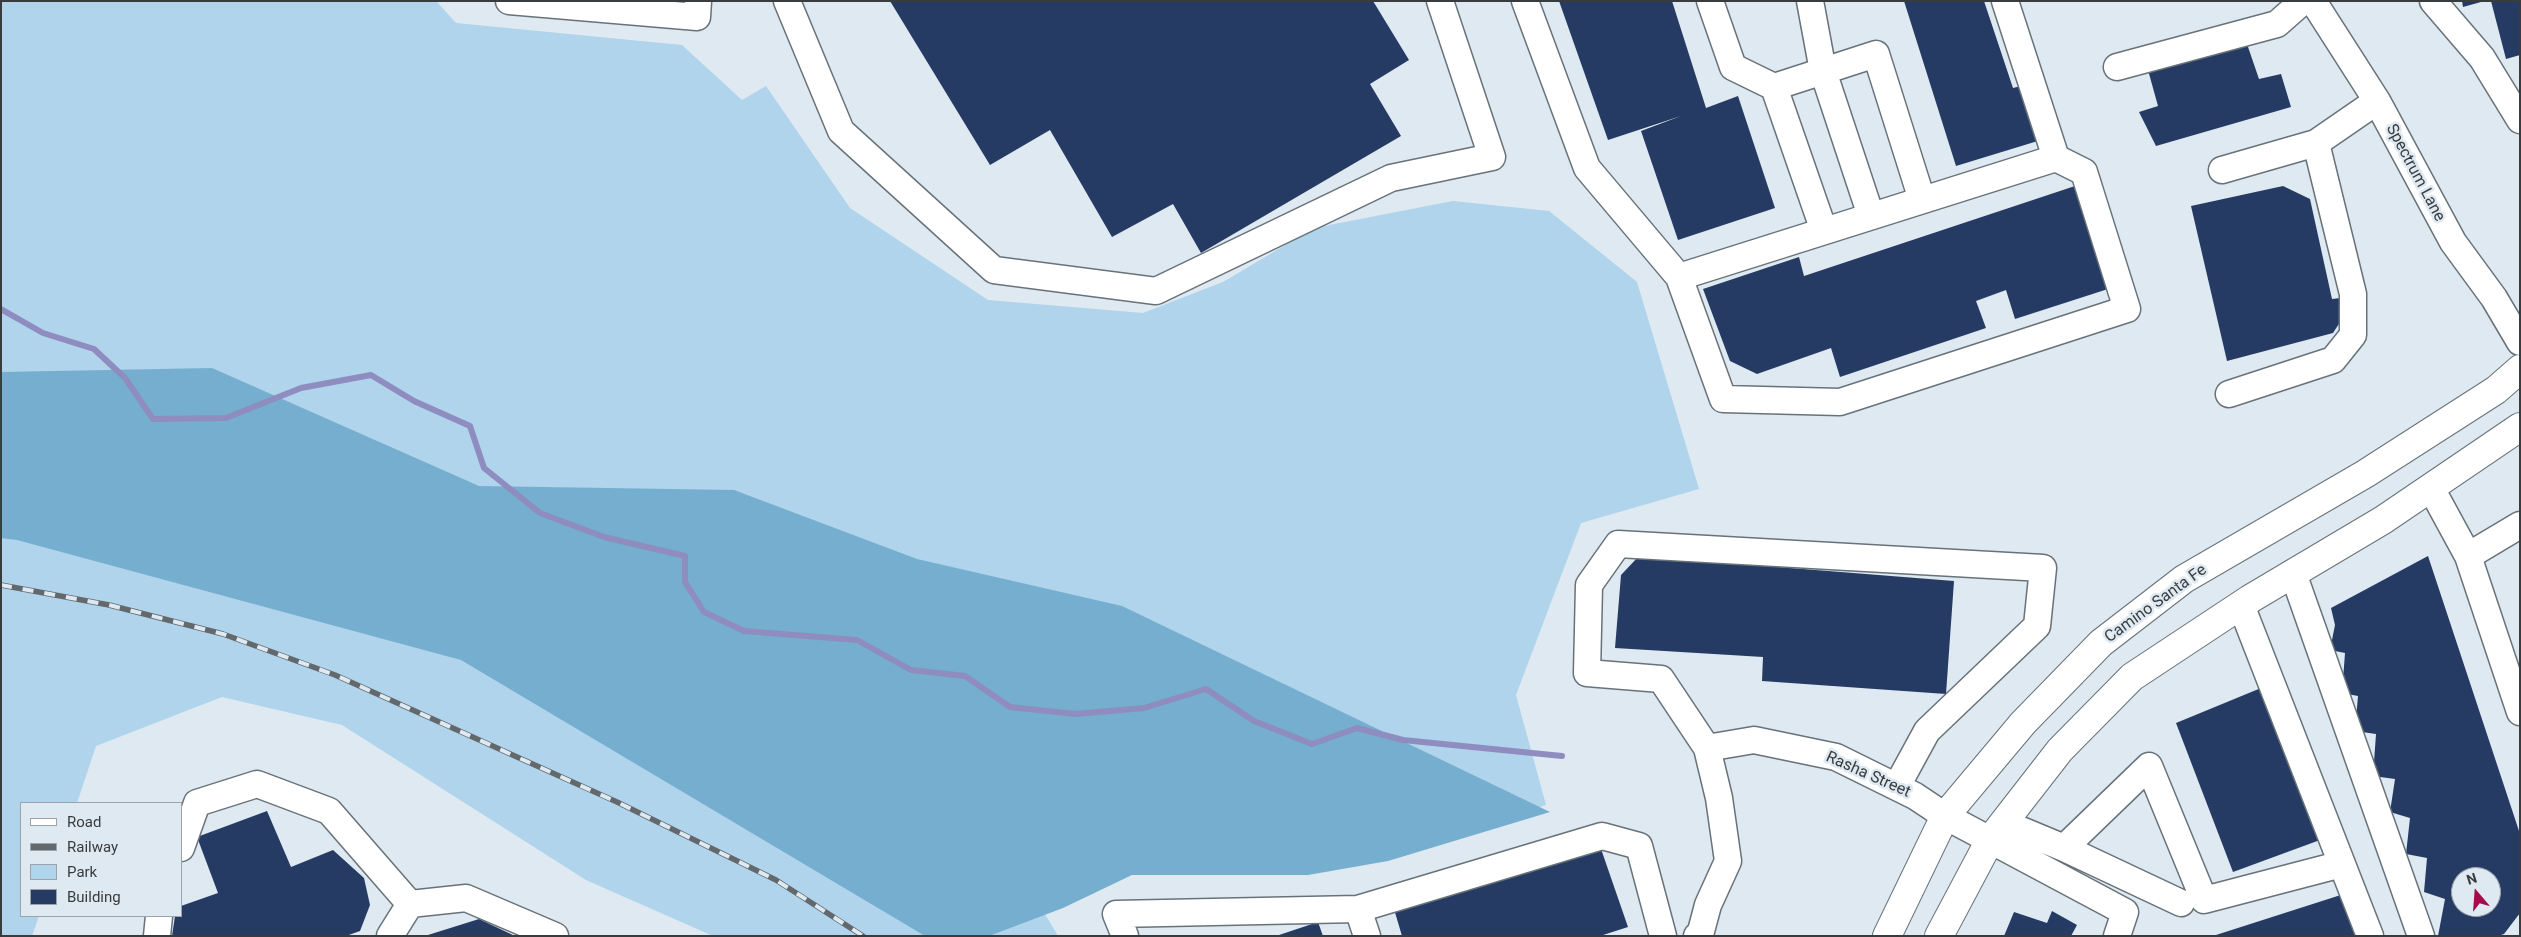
<!DOCTYPE html>
<style>
body{margin:0}
#map{position:relative;width:2521px;height:937px;overflow:hidden;background:#dee9f1;font-family:Roboto,sans-serif}
canvas{display:block}
.frame{position:absolute;inset:0;border:2px solid #383c3f;pointer-events:none}
.legend{position:absolute;left:20px;top:802px;width:162px;height:115px;box-sizing:border-box;background:#dee9f1;border:1px solid #9ca4aa;margin:0;padding:6px 9px;list-style:none;font-size:15px;color:#383c3f}
.legend li{display:flex;align-items:center;gap:10px;height:25px}
.legend b{width:25px;border:1px solid #9ca4aa}
.north{position:absolute;left:2451px;top:867px;width:50px;height:50px;box-sizing:border-box;background:#dee9f1;border:1px solid #9ca4aa;border-radius:50%;rotate:342deg;font-size:14px;font-weight:700;line-height:20px;text-align:center;color:#383c3f}
.north::after{content:'';display:block;margin:auto;width:18px;height:22px;background:#a30b4a;clip-path:polygon(50% 0,100% 100%,50% 72%,0 100%)}
</style>
<div id="map">
<canvas width="2521" height="937"></canvas>
<div class="frame"></div>
<ul class="legend">
<li><b style="height:6px;background:#fff"></b>Road</li>
<li><b style="height:6px;background:#62686c"></b>Railway</li>
<li><b style="height:14px;background:#afd4eb"></b>Park</li>
<li><b style="height:14px;background:#253b63"></b>Building</li>
</ul>
<div class="north">N</div>
</div>
<script>
const ctx = document.querySelector('canvas').getContext('2d');
ctx.lineJoin = 'round';
function fillPath(path, color) { ctx.fillStyle = color; ctx.fill(path, 'evenodd'); }
const poly = rows => new Path2D(rows.map(r => 'M' + r).join(''));
function strokePath(path, color, width, dash) { ctx.strokeStyle = color; ctx.lineWidth = width; ctx.lineCap = dash ? 'butt' : 'round'; ctx.setLineDash(dash || []); ctx.stroke(path); }
function drawText(font, color, halo, rows, align = 'center') {
  ctx.font = font + ' Roboto,sans-serif'; ctx.lineWidth = 5; ctx.setLineDash([]); ctx.textBaseline = 'middle'; ctx.strokeStyle = halo; ctx.fillStyle = color; for (const [text, x, y, turn = 0] of rows) {
    ctx.save(); ctx.translate(x, y); ctx.rotate((+turn || 0) * Math.PI / 180); ctx.textAlign = isNaN(turn) ? turn : align; if (halo) ctx.strokeText(text, 0, 0); ctx.fillText(text, 0, 0); ctx.restore();
  }
}
const green = poly([
 [1,1,436,1,456,23,682,45,742,100,766,86,850,208,988,300,1143,313,1223,282,1314,228,1453,201,1549,211,1637,282,1699,489,1581,523,1516,695,1546,805,1392,854,1136,870,1042,909,1058,936,713,936,586,880,342,725,222,697,96,746,77,803,21,803,21,916,39,916,32,936,1,936]
]);
const forest = poly([
 [212,368,479,486,734,490,917,559,1122,606,1550,812,1388,861,1308,875,1132,875,1063,908,989,936,925,936,461,660,17,540,1,538,1,372]
]);
const stream = poly([
 [1,309,43,333,94,349,125,378,153,419,226,418,301,388,371,375,414,401,470,426,484,468,540,513,604,537,685,556,685,582,704,612,744,631,857,640,911,670,965,676,1010,707,1075,714,1144,708,1206,689,1254,721,1312,744,1357,728,1403,740,1562,756]
]);
const building = poly([
 [890,1,1373,1,1409,60,1370,84,1401,136,1201,253,1173,204,1112,237,1050,130,990,165],
 [1559,1,1672,1,1706,108,1738,96,1775,208,1678,240,1641,131,1681,116,1608,140],
 [1904,1,1984,1,2013,88,2021,86,2041,140,1956,166],
 [2462,1,2481,1,2481,2,2463,7],
 [2491,1,2520,1,2520,55,2506,59],
 [2247,44,2259,79,2281,74,2291,107,2156,146,2139,112,2158,106,2148,70],
 [2075,186,2108,289,2015,319,2006,290,1976,301,1986,328,1840,377,1831,348,1757,374,1730,361,1703,289,1799,257,1804,276],
 [2283,186,2310,199,2332,299,2341,298,2346,313,2333,333,2227,361,2191,206],
 [1639,556,1954,581,1946,694,1762,681,1763,657,1615,648,1621,575],
 [2428,556,2520,834,2520,913,2504,934,2498,936,2438,936,2445,899,2424,892,2427,858,2406,854,2410,818,2390,812,2395,779,2373,776,2376,734,2355,731,2358,696,2342,693,2345,653,2330,650,2335,625,2331,608],
 [2461,877,2491,877,2491,907,2461,907],
 [2261,688,2320,840,2233,872,2176,723],
 [267,811,291,867,333,850,364,878,370,905,360,931,346,936,172,936,175,916,181,916,181,906,218,893,197,837],
 [1600,846,1628,927,1600,936,1402,936,1394,909],
 [2347,893,2362,936,2216,936,2216,935],
 [2052,911,2077,925,2071,936,2004,936,2014,912,2047,923],
 [479,919,515,936,428,936,428,935],
 [1318,922,1323,936,1279,936,1279,935]
]);
const minor = poly([
 [509,1,697,17,698,1],
 [787,1,841,131,994,270,1156,291,1391,178,1492,157,1440,1],
 [1525,1,1587,168,1679,277,1723,399,1840,402,2127,309,2084,172,2056,158,1679,277],
 [1710,1,1733,67,1774,87],
 [1810,1,1823,71,1871,216],
 [2005,1,2056,158],
 [2313,1,2377,101,2453,242,2494,298,2520,342],
 [2433,1,2482,58,2520,120],
 [2117,67,2277,24,2303,1],
 [2222,170,2316,143,2377,101],
 [1824,231,1774,87,1876,54,1922,200],
 [2229,394,2333,360,2353,335,2353,294,2316,143],
 [2431,488,2468,556,2520,712],
 [2468,556,2520,525],
 [2293,573,2421,936],
 [2241,605,2370,936],
 [1707,748,1754,740,1836,757,1915,796,1945,816,2125,912,2117,936],
 [2004,823,2064,848,2149,766,2204,900,2342,864],
 [181,848,197,803,257,784,329,811,410,904,466,898,555,936],
 [2064,848,2181,903],
 [1358,909,1602,836,1639,846,1663,936],
 [157,936,159,916],
 [390,936,410,904],
 [1125,936,1116,914,1358,909,1367,936],
 [1697,936,1700,935,1708,905,1728,861,1719,798,1707,748,1661,679,1587,673,1589,585,1618,544,2043,568,2037,626,1927,731,1897,786]
]);
const major = poly([
 [1887,936,1945,816,2023,723,2101,643,2184,579,2365,474,2496,390,2520,369],
 [1939,936,1990,840,2060,750,2132,677,2250,599,2383,520,2520,427]
]);
const rail = poly([
 [1,585,109,605,223,634,335,675,617,802,776,880,863,936]
]);
const streetNames = [
 ["Spectrum Lane",2415,173,62],
 ["Camino Santa Fe",2156,604,-36],
 ["Rasha Street",1868,775,24]
];
fillPath(green, '#afd4eb');
fillPath(forest, '#76aecf');
strokePath(stream, '#8f8cbf', 6);
fillPath(building, '#253b63');
strokePath(minor, '#687279', 29);
strokePath(major, '#687279', 30);
strokePath(minor, '#fff', 26);
strokePath(major, '#fff', 28);
strokePath(rail, '#62686c', 5.5);
strokePath(rail, '#dee9f1', 4, [11]);
drawText('16px', '#383c3f', '#dee9f1', streetNames);
</script>
